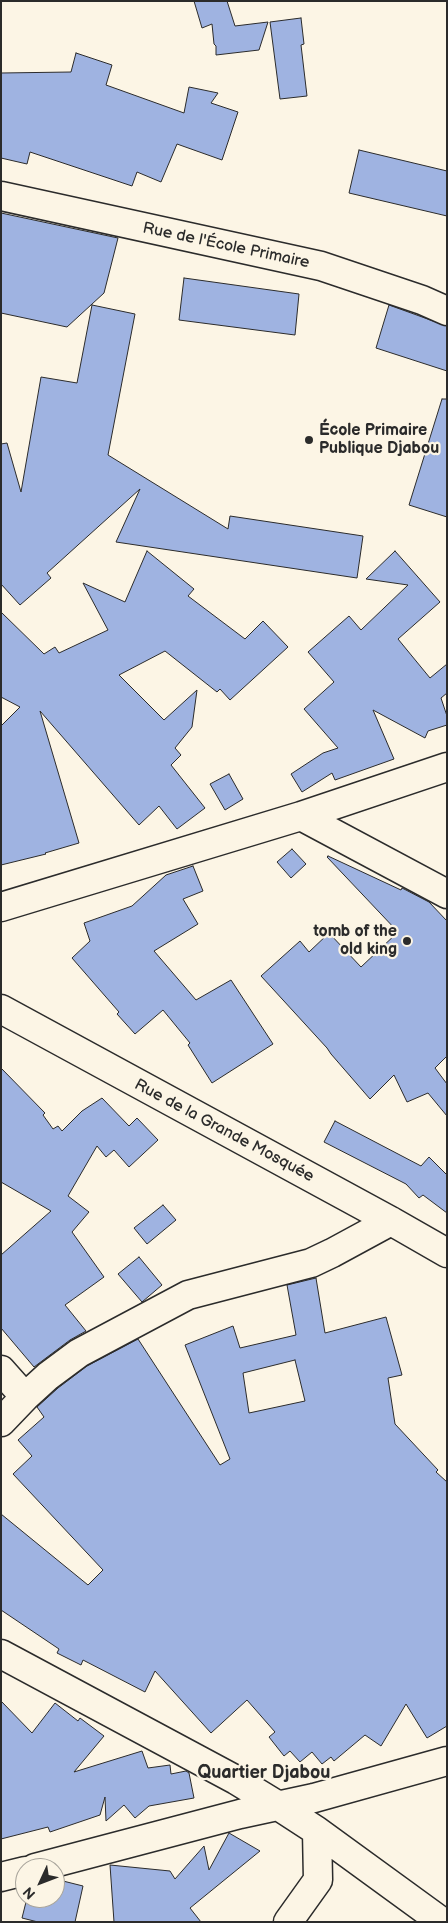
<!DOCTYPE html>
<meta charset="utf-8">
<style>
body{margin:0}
#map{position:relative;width:448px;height:1923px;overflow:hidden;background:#fcf5e5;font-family:"Balsamiq Sans",sans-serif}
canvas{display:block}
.frame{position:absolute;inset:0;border:2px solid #2b2b2b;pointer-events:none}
.north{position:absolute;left:15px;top:1858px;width:50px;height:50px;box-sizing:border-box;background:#fcf5e5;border:1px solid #a8a49b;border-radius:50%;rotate:227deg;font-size:14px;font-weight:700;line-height:20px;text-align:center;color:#2b2b2b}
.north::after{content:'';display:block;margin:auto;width:18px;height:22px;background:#2b2b2b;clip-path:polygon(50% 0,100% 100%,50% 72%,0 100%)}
</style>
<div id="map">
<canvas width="448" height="1923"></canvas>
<div class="frame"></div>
<div class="north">N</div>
</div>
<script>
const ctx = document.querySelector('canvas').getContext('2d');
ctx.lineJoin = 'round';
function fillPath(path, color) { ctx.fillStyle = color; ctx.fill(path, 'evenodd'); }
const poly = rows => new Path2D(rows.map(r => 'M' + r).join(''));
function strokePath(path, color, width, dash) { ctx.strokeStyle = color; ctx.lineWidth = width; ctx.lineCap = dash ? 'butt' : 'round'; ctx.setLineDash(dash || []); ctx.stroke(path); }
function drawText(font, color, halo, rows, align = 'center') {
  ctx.font = font + ' "Balsamiq Sans",sans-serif'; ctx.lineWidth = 4.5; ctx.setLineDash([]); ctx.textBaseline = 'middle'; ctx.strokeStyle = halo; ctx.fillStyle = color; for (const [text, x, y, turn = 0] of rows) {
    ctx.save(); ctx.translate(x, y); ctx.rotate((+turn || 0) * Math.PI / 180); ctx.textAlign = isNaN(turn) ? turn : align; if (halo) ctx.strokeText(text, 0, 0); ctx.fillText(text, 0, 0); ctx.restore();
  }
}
const building = poly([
 [194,1,227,1,235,26,268,22,259,50,216,55,216,46,214,44,212,24,202,28,194,1],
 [301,18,304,44,301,45,307,96,280,99,270,22,301,18],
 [76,53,112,65,106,85,184,113,189,87,218,93,211,103,238,112,222,160,177,144,161,182,137,172,132,186,30,152,27,164,1,158,1,73,71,72,76,53],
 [359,150,447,171,447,216,349,193,359,150],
 [1,213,118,238,104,293,67,327,1,313,1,213],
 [184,278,299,294,295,335,179,320,184,278],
 [92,305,135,314,108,455,228,529,230,516,363,536,357,578,116,542,140,489,47,573,51,578,20,605,1,584,1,444,7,443,21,492,41,377,77,383,92,305],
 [389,305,447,326,447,371,376,348,389,305],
 [442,399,447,399,447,517,409,505,442,399],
 [147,551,194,589,188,596,245,639,263,621,288,647,230,700,220,689,217,692,165,651,119,675,164,720,197,690,192,727,175,748,181,755,171,765,205,808,177,829,159,806,139,825,40,711,79,843,45,853,46,854,1,865,1,726,20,707,1,697,1,612,44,654,55,647,59,653,108,630,83,583,125,602,147,551],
 [395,551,440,602,398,639,430,678,447,664,447,693,441,698,447,716,447,725,428,731,425,738,373,710,394,759,335,780,332,773,302,792,291,774,323,753,338,748,304,709,334,682,308,652,349,616,361,630,408,585,366,579,395,551],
 [229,774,243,799,225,810,210,784,229,774],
 [292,849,306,864,291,878,277,862,292,849],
 [328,856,401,890,402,888,404,889,429,902,447,921,447,1056,435,1068,447,1084,447,1116,428,1093,407,1102,394,1075,370,1099,331,1054,327,1048,261,976,300,941,309,952,329,933,361,967,398,932,327,857,328,856],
 [193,866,203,891,183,899,198,924,154,951,196,1000,231,980,273,1044,212,1083,188,1045,190,1043,163,1010,135,1034,117,1014,119,1012,72,958,90,941,84,923,132,906,166,875,193,866],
 [1,1068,45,1113,43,1115,53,1129,58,1126,62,1131,82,1111,102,1098,129,1126,137,1118,158,1140,129,1167,114,1150,106,1157,97,1146,68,1196,89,1212,72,1232,104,1277,65,1305,86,1331,70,1340,34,1367,1,1328,1,1255,51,1211,1,1182,1,1068],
 [335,1121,421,1166,429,1157,447,1175,447,1213,423,1195,419,1198,406,1184,324,1142,335,1121],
 [163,1205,176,1220,147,1244,134,1228,163,1205],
 [139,1257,162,1285,142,1302,118,1274,139,1257],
 [316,1278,325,1333,386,1317,402,1375,388,1378,395,1424,438,1470,436,1472,447,1482,447,1726,427,1738,406,1704,381,1746,365,1735,334,1761,331,1757,322,1764,312,1752,300,1762,290,1751,284,1756,269,1737,275,1732,247,1700,211,1733,155,1671,145,1692,83,1660,81,1665,57,1653,59,1649,1,1610,1,1514,88,1585,103,1570,13,1474,32,1456,18,1440,44,1417,37,1407,58,1388,87,1366,138,1339,220,1465,230,1459,185,1345,233,1326,240,1348,296,1335,287,1285,316,1278],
 [295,1360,305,1401,249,1413,243,1373,295,1360],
 [1,1701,32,1733,55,1703,78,1721,80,1718,104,1736,74,1772,142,1751,148,1768,170,1765,171,1774,186,1771,189,1773,194,1798,149,1806,135,1818,124,1805,106,1821,105,1797,100,1815,50,1832,48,1827,1,1839,1,1701],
 [229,1833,260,1851,190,1908,201,1922,114,1922,110,1865,170,1871,175,1879,204,1846,209,1870,229,1833],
 [55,1879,83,1886,75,1922,38,1922,22,1918,27,1898,55,1898,55,1879]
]);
const minor = poly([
 [1,196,321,266,422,300,447,311],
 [301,816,447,894],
 [1,907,301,816,447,767],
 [1,1009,391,1221,447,1253],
 [1,1370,25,1397],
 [1,1422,25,1397,48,1376,79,1353,188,1295,311,1263,332,1253,391,1221],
 [1,1654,236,1780,277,1805,317,1831,442,1922],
 [35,1868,240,1814,314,1798,447,1761],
 [1,1877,25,1871],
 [288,1922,318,1880,317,1831]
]);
const markers = [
 [309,440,5,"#2b2b2b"],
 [407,941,5,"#2b2b2b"]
];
const streetNames = [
 ["Rue de l'École Primaire",226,246,12],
 ["Rue de la Grande Mosquée",224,1131,28]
];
const poiNames = [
 ["École Primaire",319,431],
 ["Publique Djabou",319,449],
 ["tomb of the",397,932,"right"],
 ["old king",397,950,"right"]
];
const neighbourhoodNames = [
 ["Quartier Djabou",264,1773]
];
fillPath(building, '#9fb3e1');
strokePath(building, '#2b2b2b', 1);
strokePath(minor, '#2b2b2b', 31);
strokePath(minor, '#fcf5e5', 28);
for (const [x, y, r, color] of markers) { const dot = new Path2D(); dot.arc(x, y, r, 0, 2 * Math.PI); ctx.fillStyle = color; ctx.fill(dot); strokePath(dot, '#fcf5e5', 2); }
drawText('16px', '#2b2b2b', '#fcf5e5', streetNames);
drawText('bold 16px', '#2b2b2b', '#fcf5e5', poiNames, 'left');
drawText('bold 18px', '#2b2b2b', '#fcf5e5', neighbourhoodNames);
</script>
